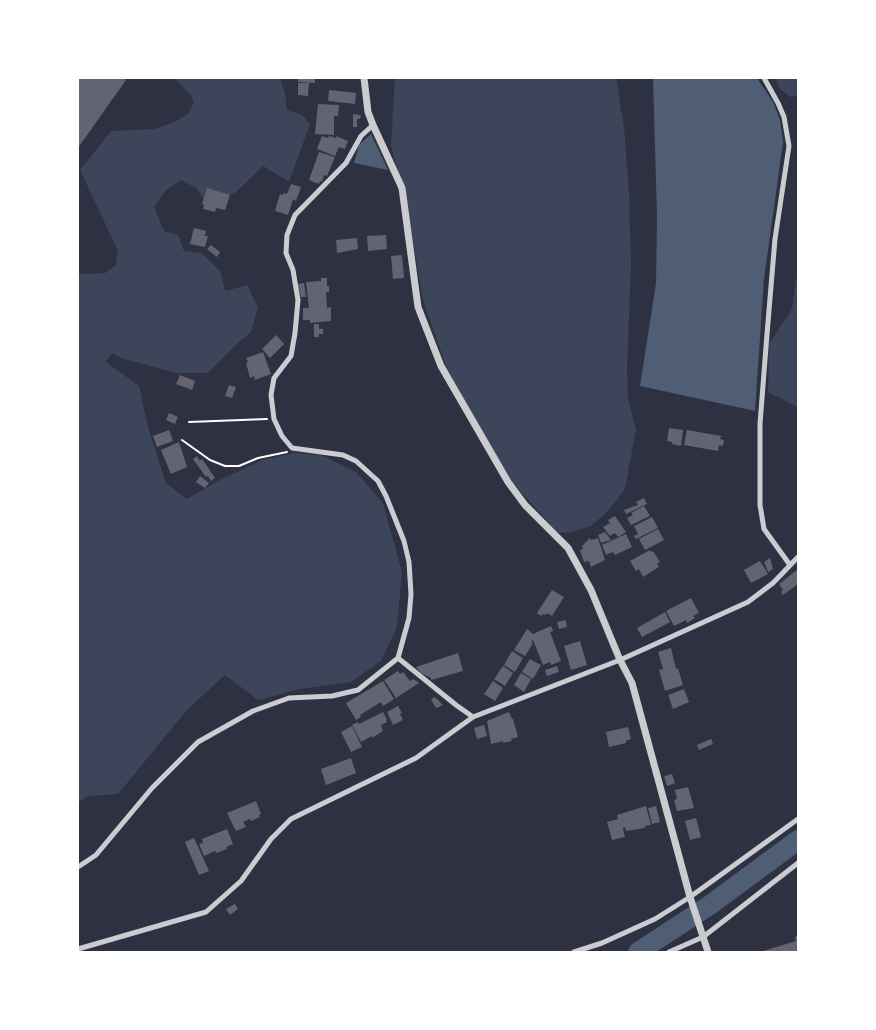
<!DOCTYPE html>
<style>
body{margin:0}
#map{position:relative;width:876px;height:1030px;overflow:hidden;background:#2d3142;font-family:Inter,sans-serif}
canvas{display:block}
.frame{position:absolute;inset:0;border:79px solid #fff;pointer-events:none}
</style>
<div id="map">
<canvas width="876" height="1030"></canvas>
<div class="frame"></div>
</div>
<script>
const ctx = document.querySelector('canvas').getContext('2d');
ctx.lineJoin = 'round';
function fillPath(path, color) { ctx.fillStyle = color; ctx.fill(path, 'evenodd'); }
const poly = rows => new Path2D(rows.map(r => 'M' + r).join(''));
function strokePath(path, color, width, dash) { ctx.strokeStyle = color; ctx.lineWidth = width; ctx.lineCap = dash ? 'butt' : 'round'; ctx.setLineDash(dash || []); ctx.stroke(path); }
const green = poly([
 [174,78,280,78,285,93,287,110,302,115,310,124,289,182,263,166,236,192,219,200,206,202,196,188,181,180,166,190,154,207,164,231,178,235,184,251,202,253,221,272,225,291,247,285,258,307,251,332,237,344,208,373,176,373,121,358,112,353,106,362,139,386,148,427,166,483,187,499,218,481,262,460,295,453,321,455,356,472,383,503,402,572,397,627,381,661,351,682,300,689,258,700,225,675,187,710,118,794,88,796,78,803,78,274,105,273,116,265,118,251,80,170,111,131,155,129,172,123,188,114,194,102,190,94],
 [395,78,616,78,624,127,629,192,631,264,627,371,628,399,636,430,625,489,608,511,591,526,572,532,558,533,510,480,447,369,423,300,404,189,394,158,391,144],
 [775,78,798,78,798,96,790,97,780,89],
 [798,267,798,407,768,392,769,344,792,309]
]);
const water = poly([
 [653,78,757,78,773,102,780,120,783,142,764,279,755,411,640,386,656,283,657,218],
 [371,134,380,153,388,170,354,163,359,145]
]);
const river = poly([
 [638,952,710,905,798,840]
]);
const building = poly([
 [78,78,123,78,126,80,78,148],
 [298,78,315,78,315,83,298,82],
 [298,83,309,83,308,96,298,95],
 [329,90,356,93,355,104,328,101],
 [318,104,339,105,338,116,334,116,334,135,315,134],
 [353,114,361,115,360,119,357,119,357,127,353,127],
 [322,136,328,138,329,136,336,138,336,136,348,141,345,149,339,147,335,156,317,149],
 [319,152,335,157,327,176,324,175,322,182,320,181,319,184,309,180],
 [291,184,301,187,296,201,293,199,288,215,275,211,280,194,283,195,283,193,287,194],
 [207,188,230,195,225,210,216,208,215,212,203,209,204,205,202,204],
 [194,228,206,231,205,236,208,236,205,247,190,244],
 [386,235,387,249,368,251,367,236],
 [357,238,358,249,337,253,336,240],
 [211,245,220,252,217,257,207,249],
 [402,255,404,278,393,279,391,256],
 [321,278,327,278,327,286,329,286,329,292,326,292,327,308,331,307,331,321,310,323,310,320,303,320,303,308,309,308,306,282,321,281],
 [304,283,306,297,301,297,298,284],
 [314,324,319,324,319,329,323,329,323,334,319,334,319,337,314,337],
 [276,335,284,344,270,358,262,349],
 [263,352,271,374,255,380,254,376,250,378,246,363,248,362,246,358],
 [180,375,195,381,192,390,176,384],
 [229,385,236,387,232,398,225,396],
 [169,413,178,417,175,424,166,420],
 [669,428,683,430,681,446,672,444,672,442,667,441],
 [169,430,173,441,157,447,153,436],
 [687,430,721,436,720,439,724,440,723,446,719,445,718,451,684,445],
 [179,442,187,467,171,474,161,450],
 [197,456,200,461,202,459,215,478,211,481,208,476,206,477,193,459],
 [200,476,209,483,205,488,196,482],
 [644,498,647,504,626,514,624,510,638,505,636,502],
 [644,506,650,516,631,525,627,518,633,515,631,513],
 [615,516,626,532,618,537,615,533,610,536,603,527,610,523,608,520],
 [652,517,658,528,636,539,634,536,638,534,634,526],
 [658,529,664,540,645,550,639,539],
 [605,532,611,540,601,543,598,535],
 [626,534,632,547,615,555,613,552,606,555,602,545],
 [590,538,591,540,598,538,605,560,591,567,589,561,584,562,580,550,583,549,582,546],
 [650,550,651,552,653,551,660,562,657,563,659,567,643,577,639,569,636,571,630,561],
 [770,558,773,569,768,572,764,562],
 [760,561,768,574,751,583,744,570],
 [797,570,798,584,783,595,781,592,783,590,779,584],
 [552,590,564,597,552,616,547,613,546,615,543,614,541,616,537,613],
 [691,598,699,613,693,616,695,618,687,623,686,620,674,626,666,611],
 [665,612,670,622,642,637,637,628],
 [566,620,567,627,559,629,557,622],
 [551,626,553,631,550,632,561,661,551,665,550,662,543,665,533,640,531,642,533,643,525,656,514,650,527,629,533,634],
 [580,641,587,665,571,670,564,646],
 [671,648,676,669,678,668,683,685,665,691,659,670,663,669,658,652],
 [512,651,523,658,515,672,504,665],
 [458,653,463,671,431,680,431,678,421,673,416,667],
 [530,659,541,665,533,679,522,672],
 [503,666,513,673,505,686,494,679],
 [557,666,559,672,547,676,545,670],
 [398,671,400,674,403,672,410,681,413,679,419,683,396,698,384,680],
 [521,673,531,679,524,692,514,685],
 [383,681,394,699,383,706,381,702,360,715,361,717,356,720,346,703],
 [493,681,503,688,495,701,484,694],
 [684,689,689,702,673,709,668,695],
 [435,697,443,705,436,708,431,699],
 [398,706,402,713,400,714,403,720,393,725,387,712],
 [383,712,387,720,386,720,387,722,381,725,383,731,372,738,372,736,361,742,352,725,358,722,359,724],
 [509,712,512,719,513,719,518,737,511,739,512,741,503,743,503,741,491,744,487,721],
 [484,725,487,736,477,739,474,728],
 [352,726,362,747,351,752,341,732],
 [628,727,631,739,626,741,626,743,609,747,606,732],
 [711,739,713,744,699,750,697,745],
 [351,758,356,773,326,785,321,769],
 [672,774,675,783,667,786,664,776],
 [688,787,694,808,677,811,674,800,677,799,675,790],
 [256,801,261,814,259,815,260,817,251,821,250,819,243,822,246,827,236,831,227,813],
 [646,806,651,825,645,826,645,828,626,831,625,827,623,828,625,837,612,840,607,822,618,819,617,815],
 [656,806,660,822,652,824,648,808],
 [696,818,701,837,690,840,685,821],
 [227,829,233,844,226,847,227,849,216,853,215,851,204,856,199,844,203,843,202,839],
 [194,838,209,871,199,875,185,842],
 [235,904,238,909,230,915,226,909],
 [798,935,798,952,760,952,796,941,795,937]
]);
const path = poly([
 [189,422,267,419],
 [182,440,210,460,225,466,239,466,258,458,287,452]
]);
const minor = poly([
 [764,78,778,103,784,117,789,146,775,239,767,334,760,424,760,505,764,529,790,565],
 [398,658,456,705,473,717],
 [78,867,96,855,152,788,198,742,253,711,289,698,332,696,358,690,398,658,409,618,411,594,409,562,404,541,386,496,378,481,356,461,343,455,292,448,282,436,274,419,271,395,274,378,291,356,295,333,298,300,293,270,286,253,287,235,295,215,346,163,361,136,373,125],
 [78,949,206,912,241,881,271,839,291,819,416,758,473,717,620,660,748,602,773,583,798,557],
 [574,952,602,943,655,919,690,897,798,819],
 [669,952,703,937,798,863]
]);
const tertiary = poly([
 [364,78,368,112,373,125,402,188,418,307,441,366,508,482,525,505,568,548,591,590,620,660,632,683,690,897,708,952]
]);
fillPath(green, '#3c4559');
fillPath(water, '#4f5d75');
strokePath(river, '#4f5d75', 20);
fillPath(building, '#626471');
strokePath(path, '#fff', 2);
strokePath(minor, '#caccd0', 5);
strokePath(tertiary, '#caccd0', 7);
</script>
